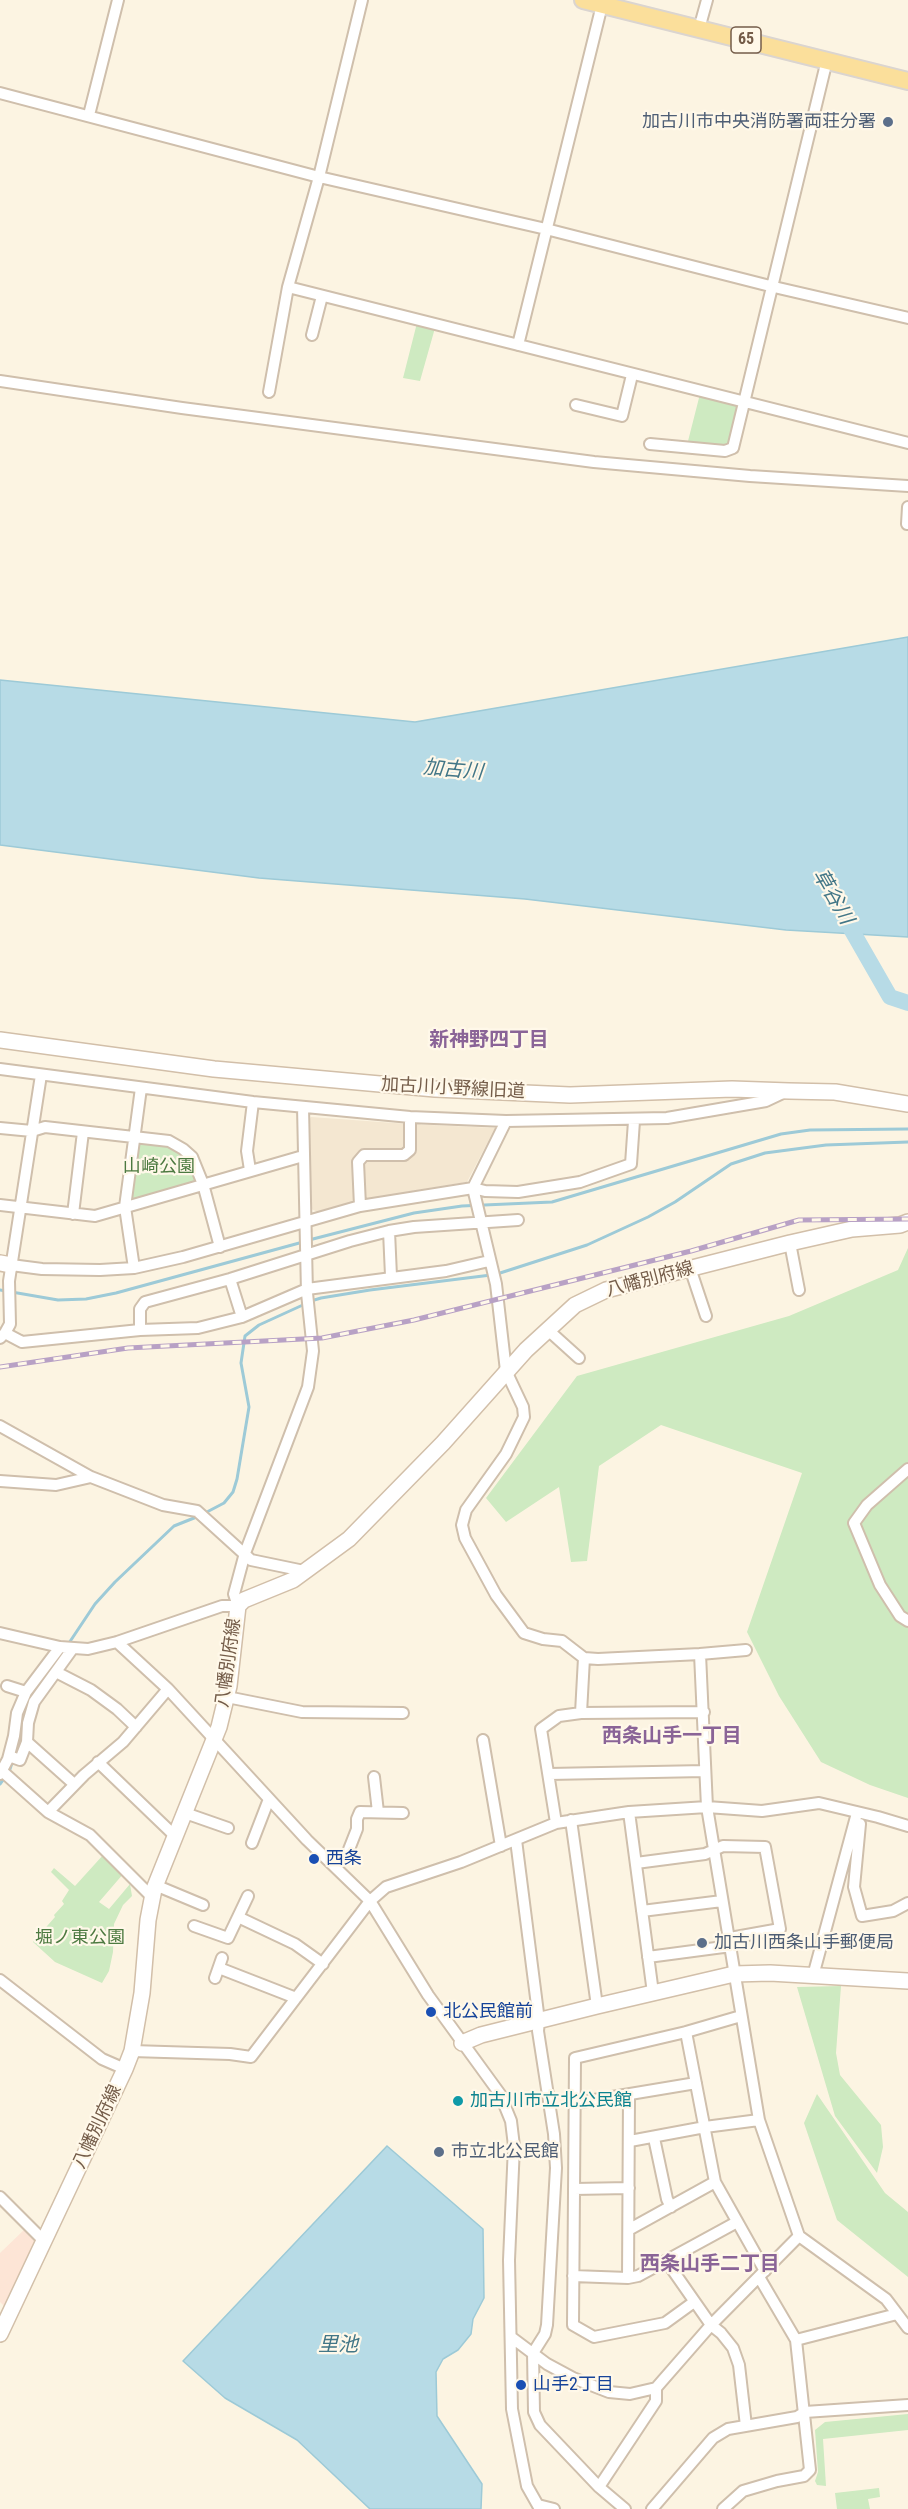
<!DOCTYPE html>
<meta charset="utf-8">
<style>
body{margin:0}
canvas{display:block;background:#fcf4e2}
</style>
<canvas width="908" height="2509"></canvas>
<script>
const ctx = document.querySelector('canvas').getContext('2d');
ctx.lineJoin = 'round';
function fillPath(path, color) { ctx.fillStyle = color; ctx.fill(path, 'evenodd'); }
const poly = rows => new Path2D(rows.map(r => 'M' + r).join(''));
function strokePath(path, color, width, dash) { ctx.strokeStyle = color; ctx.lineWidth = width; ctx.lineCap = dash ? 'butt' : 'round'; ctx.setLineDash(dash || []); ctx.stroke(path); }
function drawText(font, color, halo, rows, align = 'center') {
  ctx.font = font + ' "Roboto Condensed","Noto Sans JP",sans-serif'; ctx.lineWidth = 4.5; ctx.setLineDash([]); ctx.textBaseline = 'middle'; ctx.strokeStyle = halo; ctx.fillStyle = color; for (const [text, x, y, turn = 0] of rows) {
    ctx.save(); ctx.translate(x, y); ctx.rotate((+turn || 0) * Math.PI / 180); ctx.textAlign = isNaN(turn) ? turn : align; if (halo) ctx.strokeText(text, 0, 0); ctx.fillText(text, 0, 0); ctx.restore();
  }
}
const residential = poly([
 [311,1117,408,1124,495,1128,467,1182,375,1197,318,1212,311,1209,307,1121]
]);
const commercial = poly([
 [26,2228,39,2239,7,2309,0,2302,0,2253]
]);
const green = poly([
 [417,323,435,328,420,381,403,378],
 [700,394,740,405,730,446,687,445],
 [143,1141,170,1144,191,1160,198,1178,193,1184,135,1200,131,1195,137,1146],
 [908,1248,908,1798,870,1785,821,1762,779,1696,747,1632,802,1473,661,1425,599,1466,587,1561,571,1562,559,1487,506,1522,486,1498,577,1376,789,1316,898,1270],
 [104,1854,124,1873,99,1902,109,1909,130,1884,132,1896,123,1905,114,1924,113,1952,109,1971,102,1983,55,1962,33,1942,55,1917,54,1915,64,1904,62,1901,69,1890,51,1872,54,1868,75,1886],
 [841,1986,836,2053,840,2075,881,2125,883,2147,877,2173,835,2116,797,1987],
 [817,2094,885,2193,908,2212,908,2277,837,2220,804,2123],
 [908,2414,908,2430,823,2439,826,2486,817,2485,815,2481,818,2472,815,2430,825,2422],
 [879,2488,880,2497,868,2499,870,2509,837,2509,835,2493]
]);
const water = poly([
 [908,637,908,937,786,930,525,899,259,878,0,845,0,680,415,722,908,637],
 [387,2146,483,2229,484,2298,473,2319,471,2334,458,2350,443,2359,436,2372,437,2416,482,2484,481,2509,370,2509,297,2440,225,2398,183,2361,387,2146]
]);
const stream = poly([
 [309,1240,414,1213,462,1206,552,1202,781,1134,810,1130,908,1129],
 [497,1274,587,1245,648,1217,675,1202,731,1164,765,1153,826,1145,908,1142],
 [0,1290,58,1300,86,1299,116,1293,303,1242],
 [311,1301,321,1298,370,1290,491,1275],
 [205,1513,224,1503,233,1492,237,1479,249,1407,241,1363,245,1336,259,1325,305,1304],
 [67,1646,95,1604,115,1582,174,1526,199,1516],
 [27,1702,63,1651],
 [15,1754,21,1722],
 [0,1784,9,1772,13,1760]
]);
const river = poly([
 [843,915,890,997,908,1003]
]);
const street = poly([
 [699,29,707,0],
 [0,93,319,177,546,229,774,287,908,318],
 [89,115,118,0],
 [288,287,908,443],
 [312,335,322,296],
 [518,345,602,5],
 [0,381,182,408,594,462,750,476,908,486],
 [269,392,288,287,319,177,362,0],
 [576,405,622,416,632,375],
 [650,444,725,451,733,448,827,60],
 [907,524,908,507],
 [0,1069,253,1102,410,1117,506,1121,667,1118,766,1101,785,1092],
 [506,1121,473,1188,496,1284,506,1371,523,1407,524,1417,506,1454,466,1510,462,1525,465,1538,496,1595,524,1633,543,1639,562,1641,584,1658,598,1659,700,1654,707,1807,759,2120,799,2236,886,2299,908,2328],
 [0,1128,32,1131,45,1127,169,1141,183,1149,192,1157,203,1184,220,1247],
 [250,1170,247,1151,253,1102],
 [0,1205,95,1216,303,1156],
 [360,1206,358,1162,364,1155,404,1155,410,1150,410,1117],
 [73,1214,83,1132],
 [389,1231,391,1276],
 [790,1243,799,1290],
 [11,1265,42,1269,100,1270,134,1268,183,1257,360,1206,473,1188,485,1191,518,1192,580,1182,631,1164,634,1121],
 [134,1268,125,1207,141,1088],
 [690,1268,706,1316],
 [230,1279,242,1317],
 [140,1330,140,1309,145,1302,230,1279,350,1241,389,1231,414,1227,518,1220],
 [548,1330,579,1358],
 [5,1333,22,1342,140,1330,198,1328,242,1317,307,1289,446,1271,489,1261],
 [0,1338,5,1333,10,1324,9,1281,41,1075],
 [0,1426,91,1477,163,1505,197,1511,251,1560,304,1571],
 [908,1469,867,1505,854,1523,880,1585,900,1616,908,1621],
 [0,1481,56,1485,91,1477],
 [0,1633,60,1647,88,1649,117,1642,222,1606,238,1606,234,1594,245,1553,308,1387,313,1351,307,1293,303,1107],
 [117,1642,168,1689,307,1840,370,1901,428,1995,500,2094,511,2121,514,2146,509,2260,512,2409,527,2486,540,2509],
 [700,1654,746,1650],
 [584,1658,581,1713,704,1712],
 [56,1672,91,1690,117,1709,136,1727],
 [7,1686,26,1692],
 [227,1697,302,1712,403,1713],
 [483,1740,501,1846],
 [27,1742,74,1784],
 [9,1756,20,1760,27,1742,28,1723,34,1702,73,1648],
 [98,1762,175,1836],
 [2,1771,48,1812,90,1835,152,1897],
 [0,1774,8,1759,14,1736,17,1713,26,1692,60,1647],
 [549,1774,705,1771],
 [374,1777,378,1812],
 [48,1812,84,1775,123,1742,168,1689],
 [629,1812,653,1993],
 [185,1813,228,1828],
 [571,1820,597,2006],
 [556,1823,541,1729,559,1716,581,1713],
 [860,1824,854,1887,862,1916,893,1911,908,1903],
 [516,1840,539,2021,538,2031,554,2134,556,2168,547,2325,545,2334,533,2353,534,2412,540,2425,599,2487,625,2509],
 [252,1843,269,1799],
 [636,1863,705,1854,723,1846,765,1847,780,1929,730,1938],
 [335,1867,346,1857,357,1829,357,1819,360,1812,403,1813],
 [155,1885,203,1905],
 [642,1911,722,1901],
 [238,1917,295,1944,323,1964],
 [194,1926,228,1938,248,1896],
 [648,1957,731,1946],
 [219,1968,296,1998],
 [813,1976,857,1813],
 [215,1978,222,1958],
 [0,1980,102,2059,125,2069],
 [686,2032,715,2182,765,2271],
 [132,2051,230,2054,251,2057,370,1901,386,1887,461,1862,556,1823,629,1812,707,1807,762,1811,819,1803,878,1817,908,1826],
 [576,2103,696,2083],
 [654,2138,667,2199,671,2207],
 [630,2141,705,2127,759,2120],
 [574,2189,629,2188],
 [0,2197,43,2240],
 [630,2229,715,2182],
 [667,2262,711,2325,721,2333,733,2348,739,2365,746,2426],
 [573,2276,628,2278,638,2276,737,2222],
 [628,2278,629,2095],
 [694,2302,665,2323,594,2337,573,2325,575,2058,686,2032,741,2016],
 [511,2337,547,2364,573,2378,609,2392,630,2394,656,2388,711,2325,799,2236],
 [796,2340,897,2314],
 [599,2487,656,2401,656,2388],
 [538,2505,554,2509],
 [652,2509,713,2438,728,2429,797,2417,805,2412,908,2405],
 [723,2509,743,2491,777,2481,804,2476,810,2470,796,2340,759,2277]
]);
const secondary = poly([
 [0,1040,214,1069,435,1089,570,1095,732,1089,789,1091,835,1092,908,1104],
 [0,1263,11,1265],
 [462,2043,481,2035,597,2006,734,1974,770,1973,908,1981],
 [0,2334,125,2069,132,2051,142,1993,148,1920,154,1889,219,1727,229,1686,238,1606,244,1600,293,1580,349,1539,443,1443,526,1350,575,1305,606,1290,790,1243,852,1229,900,1225,908,1222]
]);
const primary = poly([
 [583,0,908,81]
]);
const rail = poly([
 [0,1367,128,1348,322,1338,414,1320,691,1251,799,1220,908,1219]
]);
const markers = [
 [888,122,6,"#5c6f8a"],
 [314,1859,6,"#1a4fb4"],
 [702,1943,6,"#5c6f8a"],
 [431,2012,6,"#1a4fb4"],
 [458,2101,6,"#0f9aa8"],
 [439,2152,6,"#5c6f8a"],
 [521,2385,6,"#1a4fb4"]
];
const shields = [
 [746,40,30]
];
const shieldNames = [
 ["65",746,40]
];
const serviceNames = [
 ["加古川市中央消防署両荘分署",876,122,"right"],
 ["加古川西条山手郵便局",714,1943],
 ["市立北公民館",451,2152]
];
const streetNames = [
 ["加古川小野線旧道",453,1089,3],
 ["八幡別府線",650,1280,-15],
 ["八幡別府線",229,1663,-82],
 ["八幡別府線",98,2127,-65]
];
const parkNames = [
 ["山崎公園",159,1167],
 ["堀ノ東公園",80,1938]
];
const transitNames = [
 ["西条",326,1859],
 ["北公民館前",443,2012],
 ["山手2丁目",533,2385]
];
const cultureNames = [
 ["加古川市立北公民館",470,2101]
];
const waterNames = [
 ["加古川",453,771,5],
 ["草谷川",832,897,60],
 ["里池",338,2346]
];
const neighbourhoodNames = [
 ["新神野四丁目",489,1041],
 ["西条山手一丁目",672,1737],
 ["西条山手二丁目",710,2265]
];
fillPath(residential, '#f4e7d1');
fillPath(commercial, '#fde5d6');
fillPath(green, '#ceeac1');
fillPath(water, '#b7dbe6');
strokePath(water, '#9dcad7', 1.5);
strokePath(stream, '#9dcad7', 3);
strokePath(river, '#b7dbe6', 16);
strokePath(street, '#cfbfac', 14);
strokePath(secondary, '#d2bfa9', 18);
strokePath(primary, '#dbd5d0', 20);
strokePath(street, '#fff', 10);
strokePath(secondary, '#fff', 15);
strokePath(primary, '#fbdf9b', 16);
strokePath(rail, '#b8a1c5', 5);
strokePath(rail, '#fff8e9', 3, [9]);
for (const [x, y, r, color] of markers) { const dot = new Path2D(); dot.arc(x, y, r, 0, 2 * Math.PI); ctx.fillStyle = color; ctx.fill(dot); strokePath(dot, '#fff8e9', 2); }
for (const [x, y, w] of shields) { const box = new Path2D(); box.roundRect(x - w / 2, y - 13, w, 26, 4.5); ctx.fillStyle = '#fff8e9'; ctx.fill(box); strokePath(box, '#745c49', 1.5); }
drawText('bold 16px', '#745c49', null, shieldNames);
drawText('18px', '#4e5e75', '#fff8e9', serviceNames, 'left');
drawText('18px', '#745c49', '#fff8e9', streetNames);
drawText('18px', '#4d7a41', '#fff8e9', parkNames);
drawText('18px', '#164399', '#fff8e9', transitNames, 'left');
drawText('18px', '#0d838f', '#fff8e9', cultureNames, 'left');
drawText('italic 20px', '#427687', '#fff8e9', waterNames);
drawText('bold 20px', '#8a6497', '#fff8e9', neighbourhoodNames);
</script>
